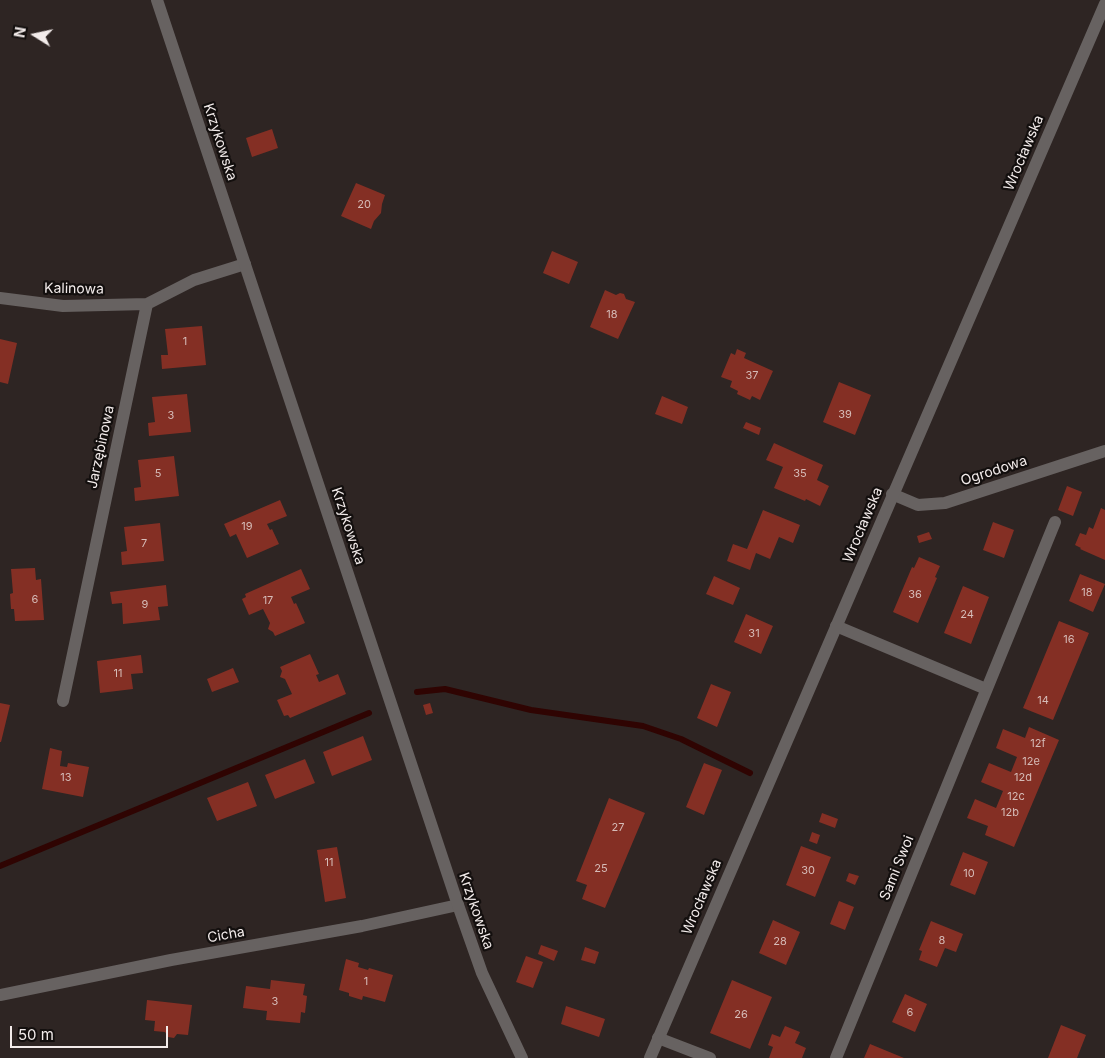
<!DOCTYPE html>
<meta charset="utf-8">
<style>
body{margin:0}
#map{position:relative;width:1105px;height:1058px;overflow:hidden;background:#2e2523;font-family:Inter,sans-serif}
canvas{display:block}
.north{position:absolute;left:10px;top:10px;width:50px;height:50px;-webkit-text-stroke:4px #130f0e;paint-order:stroke;rotate:280deg;font-size:14px;font-weight:700;line-height:20px;text-align:center;color:#f2ebea}
.north::after{content:'';display:block;margin:auto;width:18px;height:22px;background:#f2ebea;clip-path:polygon(50% 0,100% 100%,50% 72%,0 100%)}
.scale{position:absolute;left:10px;top:1026px;width:158px;height:22px;box-sizing:border-box;border:2px solid #f2ebea;border-top:0;padding-left:6px;font-size:15px;line-height:18px;white-space:nowrap;color:#f2ebea;-webkit-text-stroke:4px #130f0e;paint-order:stroke}
</style>
<div id="map">
<canvas width="1105" height="1058"></canvas>
<div class="north">N</div>
<div class="scale">50 m</div>
</div>
<script>
const ctx = document.querySelector('canvas').getContext('2d');
ctx.lineJoin = 'round';
const poly = rows => new Path2D(rows.map(r => 'M' + r).join(''));
function strokePath(path, color, width, dash) { ctx.strokeStyle = color; ctx.lineWidth = width; ctx.lineCap = dash ? 'butt' : 'round'; ctx.setLineDash(dash || []); ctx.stroke(path); }
function fillPath(path, color) { ctx.fillStyle = color; ctx.fill(path, 'evenodd'); }
function drawText(font, color, halo, rows, align = 'center') {
  ctx.font = font + ' Inter,sans-serif'; ctx.lineWidth = 4.5; ctx.setLineDash([]); ctx.textBaseline = 'middle'; ctx.strokeStyle = halo; ctx.fillStyle = color; for (const [text, x, y, turn = 0] of rows) {
    ctx.save(); ctx.translate(x, y); ctx.rotate((+turn || 0) * Math.PI / 180); ctx.textAlign = isNaN(turn) ? turn : align; if (halo) ctx.strokeText(text, 0, 0); ctx.fillText(text, 0, 0); ctx.restore();
  }
}
const stream = poly([
 [417,692,445,689,531,710,643,726,681,739,750,773],
 [0,866,369,713]
]);
const building = poly([
 [272,129,278,148,252,157,246,138],
 [356,183,385,195,382,204,381,213,374,221,371,229,341,216],
 [552,251,578,262,569,284,543,273],
 [605,290,616,295,620,293,624,294,626,299,635,302,618,339,590,327],
 [202,326,206,365,162,369,161,355,168,355,165,329],
 [0,339,17,343,8,384,0,382],
 [737,349,746,353,744,358,773,371,760,400,752,396,750,400,737,394,738,391,730,387,732,381,721,377,731,353,735,355],
 [839,382,871,395,855,435,823,422],
 [187,394,191,432,149,436,148,423,155,422,152,397],
 [662,396,688,407,682,424,655,414],
 [746,422,761,428,759,435,743,428],
 [774,443,823,465,817,480,829,486,820,506,806,499,805,501,774,488,783,467,766,460],
 [174,456,179,496,135,501,134,488,141,487,138,460],
 [1067,486,1082,492,1073,516,1058,510],
 [280,500,287,516,267,524,270,530,272,529,279,544,247,558,236,534,230,537,224,524],
 [1101,508,1105,510,1105,560,1080,549,1081,548,1075,545,1080,533,1086,535,1089,527,1093,529],
 [763,510,800,525,793,543,779,537,770,559,756,553,750,570,727,561,733,544,747,549],
 [993,522,1014,530,1004,558,983,550],
 [160,523,164,561,122,565,121,552,127,551,124,527],
 [929,532,932,539,919,543,917,536],
 [919,557,940,566,935,577,937,578,918,623,893,612,912,567,914,568],
 [35,568,36,580,41,579,44,620,15,621,14,609,11,609,10,594,13,593,11,569],
 [301,569,310,589,291,597,294,604,296,603,305,623,275,636,273,632,268,629,270,623,263,609,249,615,242,599,246,597,245,594],
 [1080,574,1105,584,1093,612,1069,601],
 [714,576,740,588,733,605,706,594],
 [166,585,168,606,158,607,160,620,123,624,122,603,112,604,110,592],
 [963,586,989,597,971,644,944,633],
 [746,614,773,626,761,654,734,642],
 [1059,621,1089,633,1053,720,1023,708],
 [310,654,319,674,316,675,319,682,338,674,346,694,290,718,288,715,284,716,277,700,292,694,285,679,280,677,282,671,280,667],
 [141,655,143,673,131,674,133,689,100,693,97,661],
 [233,668,239,682,212,692,207,679],
 [711,684,731,692,717,727,697,718],
 [0,703,10,705,1,742,0,742],
 [430,703,433,713,426,715,423,705],
 [1029,727,1059,740,1014,847,985,835,988,826,967,818,975,799,996,808,1003,791,981,782,989,763,1011,772,1017,757,996,748,1003,729,1025,738],
 [363,736,372,760,332,776,323,752],
 [50,748,62,751,60,766,67,767,68,763,89,767,83,797,42,789],
 [305,759,315,783,275,799,265,775],
 [704,763,722,770,704,815,686,807],
 [248,782,257,806,217,821,207,798],
 [609,798,645,813,605,908,582,899,587,885,576,881],
 [822,813,838,819,835,828,819,822],
 [812,832,820,835,817,844,809,841],
 [801,846,831,857,815,897,786,885],
 [337,847,346,898,325,902,317,850],
 [963,852,988,862,975,895,950,885],
 [849,873,859,876,855,885,846,881],
 [839,901,854,907,845,930,830,924],
 [773,920,800,932,786,965,759,953],
 [931,921,963,934,956,952,945,948,937,967,919,960,922,951,919,950],
 [541,945,558,951,554,961,538,954],
 [585,947,599,952,595,964,581,960],
 [526,956,543,962,533,988,516,982],
 [346,959,359,963,358,967,368,970,369,968,393,975,385,1002,363,996,362,1000,349,996,349,993,339,990],
 [271,980,305,984,303,995,307,996,305,1013,301,1012,300,1023,266,1020,267,1011,243,1008,246,986,270,989],
 [732,980,772,997,750,1049,710,1033],
 [905,994,927,1004,915,1032,892,1022],
 [147,1000,192,1005,188,1035,177,1034,174,1038,168,1037,165,1032,154,1031,155,1021,145,1020],
 [566,1006,605,1019,599,1037,561,1024],
 [1061,1025,1086,1035,1077,1058,1048,1058],
 [785,1026,800,1032,795,1043,806,1048,802,1058,769,1058,773,1047,768,1045,772,1034,780,1037],
 [870,1044,904,1058,864,1058]
]);
const minor = poly([
 [0,298,63,306,147,304],
 [892,494,918,505,945,503,1105,451],
 [836,626,986,689],
 [63,701,147,304,194,280,245,264],
 [0,995,171,960,362,926,458,905],
 [658,1038,710,1058],
 [836,1058,1055,522]
]);
const tertiary = poly([
 [157,0,458,905,482,973,522,1058],
 [650,1058,1105,4]
]);
const numberNames = [
 ["20",364,205],
 ["18",612,315],
 ["1",185,342],
 ["37",752,376],
 ["39",845,415],
 ["3",171,416],
 ["5",158,474],
 ["35",800,474],
 ["19",247,527],
 ["7",144,544],
 ["18",1087,593],
 ["36",915,595],
 ["6",35,600],
 ["17",268,601],
 ["9",145,605],
 ["24",967,615],
 ["31",754,634],
 ["16",1069,640],
 ["11",118,674],
 ["14",1043,701],
 ["12f",1038,744],
 ["12e",1031,762],
 ["13",66,778],
 ["12d",1023,778],
 ["12c",1016,797],
 ["12b",1010,813],
 ["27",618,828],
 ["11",329,863],
 ["25",601,869],
 ["30",808,871],
 ["10",969,874],
 ["8",942,941],
 ["28",780,942],
 ["1",366,982],
 ["3",275,1002],
 ["6",910,1013],
 ["26",741,1015]
];
const streetNames = [
 ["Krzykowska",220,142,72],
 ["Wrocławska",1024,153,-67],
 ["Kalinowa",74,289,1],
 ["Jarzębinowa",101,447,-78],
 ["Ogrodowa",994,471,-18],
 ["Wrocławska",863,525,-67],
 ["Krzykowska",348,526,72],
 ["Sami Swoi",897,868,-68],
 ["Wrocławska",702,897,-67],
 ["Krzykowska",476,911,71],
 ["Cicha",226,935,-10]
];
strokePath(stream, '#2f0402', 6);
fillPath(building, '#842f24');
strokePath(minor, '#676261', 12);
strokePath(tertiary, '#676261', 12);
drawText('11px', '#d6bcb8', null, numberNames);
drawText('14px', '#f2ebea', '#130f0e', streetNames);
</script>
